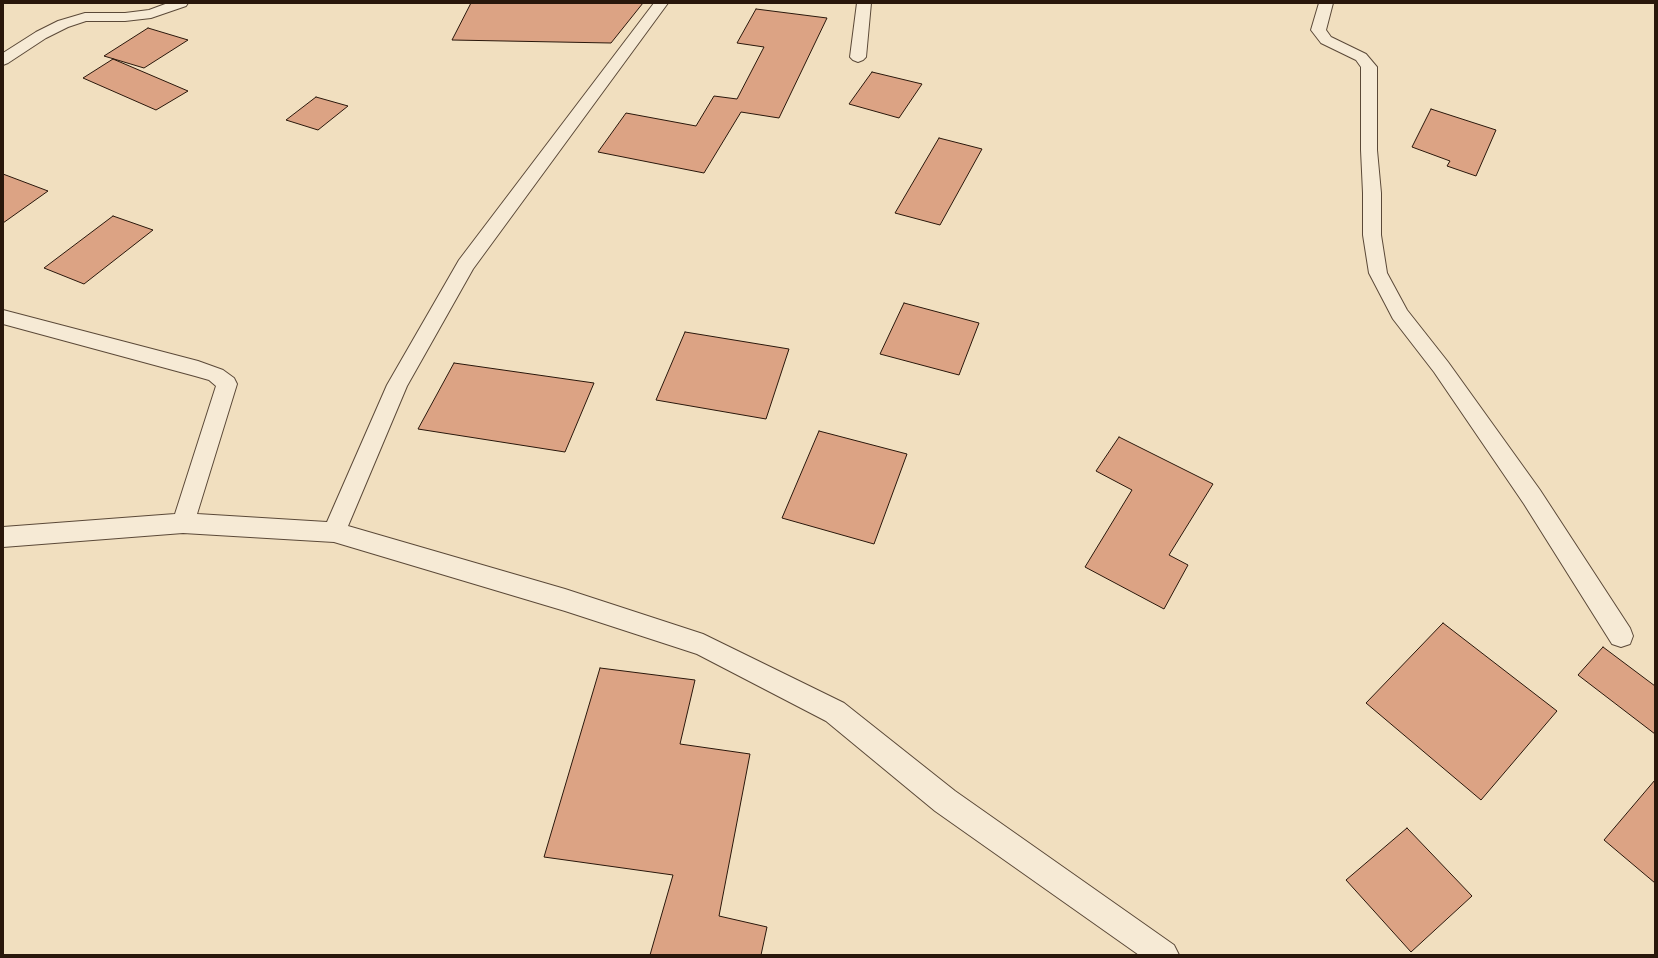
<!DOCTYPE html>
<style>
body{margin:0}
#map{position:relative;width:1658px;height:958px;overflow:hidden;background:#f1dfbf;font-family:"IM FELL Great Primer",serif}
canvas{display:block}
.frame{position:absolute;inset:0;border:4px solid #29170b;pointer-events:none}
</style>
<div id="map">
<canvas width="1658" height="958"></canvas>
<div class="frame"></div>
</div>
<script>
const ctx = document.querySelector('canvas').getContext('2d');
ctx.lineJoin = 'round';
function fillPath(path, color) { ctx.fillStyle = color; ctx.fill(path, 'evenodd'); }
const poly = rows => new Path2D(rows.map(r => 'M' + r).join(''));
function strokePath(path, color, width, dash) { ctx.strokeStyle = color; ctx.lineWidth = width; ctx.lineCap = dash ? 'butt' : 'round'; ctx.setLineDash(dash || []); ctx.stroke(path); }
const building = poly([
 [471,3,643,3,611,43,452,40,471,3],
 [756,9,827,18,779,118,741,112,704,173,598,152,626,113,696,126,714,96,737,99,764,47,737,43,756,9],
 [148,28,188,40,144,68,104,56,148,28],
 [113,59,188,91,156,110,83,78,113,59],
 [872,72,922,84,899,118,849,104,872,72],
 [316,97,348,106,318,130,286,120,316,97],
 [1431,109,1496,130,1476,176,1447,166,1450,161,1412,147,1431,109],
 [939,138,982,149,940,225,895,213,939,138],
 [3,174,48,191,3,223,3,174],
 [113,216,153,230,84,284,44,268,113,216],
 [904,303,979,323,959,375,880,354,904,303],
 [685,332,789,349,766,419,656,400,685,332],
 [454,363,594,383,565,452,418,429,454,363],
 [819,431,907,454,874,544,782,518,819,431],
 [1119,437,1213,484,1169,555,1188,565,1164,609,1085,567,1132,490,1096,471,1119,437],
 [1443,623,1557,711,1481,800,1366,703,1443,623],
 [1603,647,1655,686,1655,734,1578,675,1603,647],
 [600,668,695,680,680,744,750,754,719,916,767,927,761,955,650,955,673,875,544,857,600,668],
 [1655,780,1655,883,1604,840,1655,780],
 [1407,828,1472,896,1411,952,1346,880,1407,828]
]);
const minor = poly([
 [168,3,188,3,186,6,151,18,125,21,86,21,68,27,46,38,8,63,3,65,3,53,36,32,58,21,85,13,125,13,149,10,168,3],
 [654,3,668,3,473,269,407,386,348,526,565,589,703,634,844,703,955,791,1174,945,1179,955,1139,955,935,811,826,721,697,654,565,611,334,542,183,533,3,547,3,527,175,514,216,386,209,380,195,376,3,324,3,310,198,361,223,370,234,378,237,384,197,514,327,522,387,385,459,260,654,3],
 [857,3,871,3,866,57,863,60,858,62,853,60,850,57,857,3],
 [1319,3,1333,3,1326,30,1331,37,1366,54,1377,67,1377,150,1381,193,1381,235,1387,273,1407,310,1448,362,1540,490,1630,628,1633,636,1630,644,1621,647,1612,644,1524,504,1434,372,1393,319,1369,273,1363,235,1363,193,1361,150,1361,67,1356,60,1321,43,1311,30,1319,3]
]);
fillPath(building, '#dca384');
strokePath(building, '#29170b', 1);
strokePath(minor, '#5b4938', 2);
fillPath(minor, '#f6ead5');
</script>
